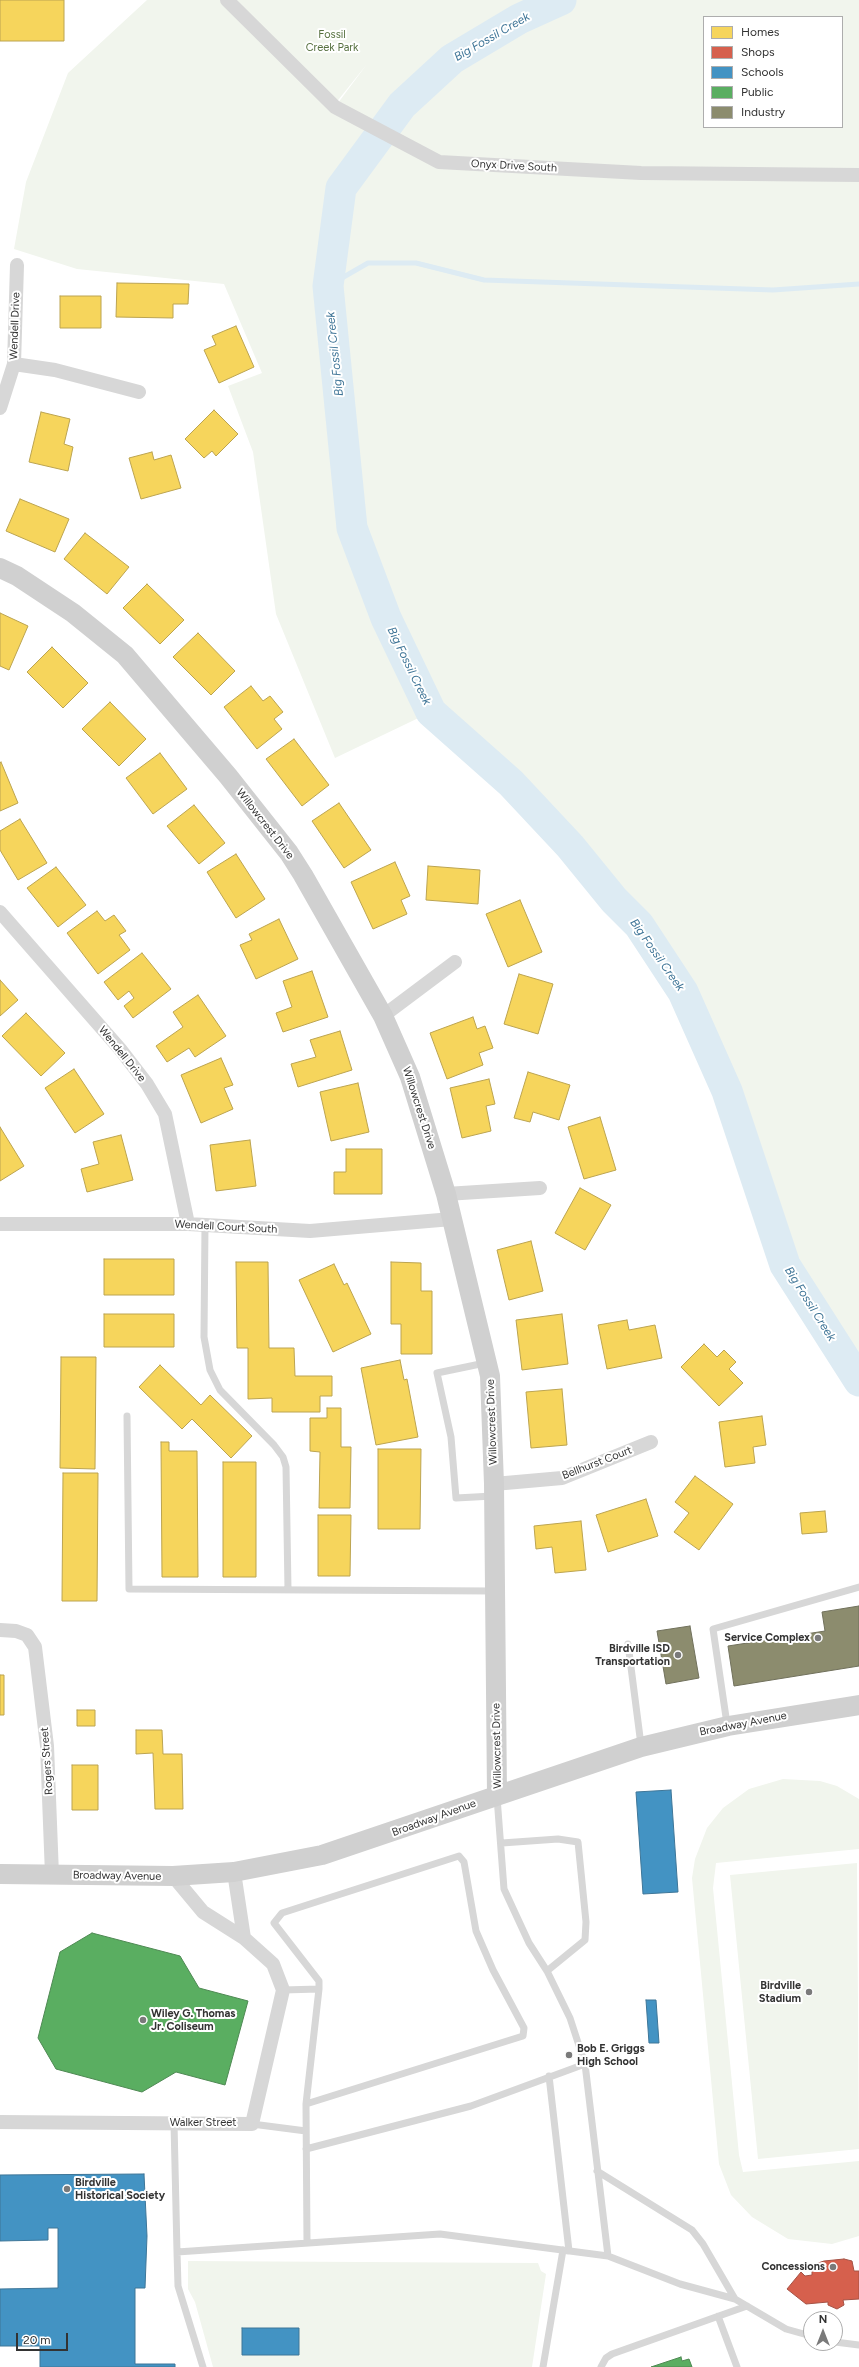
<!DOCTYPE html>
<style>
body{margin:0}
#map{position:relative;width:859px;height:2367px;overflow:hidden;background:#fff;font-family:Figtree,sans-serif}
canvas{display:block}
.legend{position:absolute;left:703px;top:16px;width:140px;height:112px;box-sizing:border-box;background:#fff;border:1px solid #adadad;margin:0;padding:5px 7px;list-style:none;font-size:12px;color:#333}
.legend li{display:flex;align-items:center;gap:8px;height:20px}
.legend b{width:20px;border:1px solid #adadad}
.north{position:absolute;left:803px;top:2311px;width:40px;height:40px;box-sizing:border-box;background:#fff;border:1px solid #adadad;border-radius:50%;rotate:0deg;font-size:11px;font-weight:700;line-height:16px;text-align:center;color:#333}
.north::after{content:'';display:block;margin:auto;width:14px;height:18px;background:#7a7a7a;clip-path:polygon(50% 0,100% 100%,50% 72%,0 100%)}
.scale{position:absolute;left:16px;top:2333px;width:52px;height:18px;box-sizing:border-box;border:2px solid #333;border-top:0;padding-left:5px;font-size:12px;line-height:14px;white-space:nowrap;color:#333;-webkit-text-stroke:3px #fff;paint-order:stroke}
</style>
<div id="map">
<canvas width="859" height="2367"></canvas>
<ul class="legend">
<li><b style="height:11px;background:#f6d55c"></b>Homes</li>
<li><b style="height:11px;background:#d6604d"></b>Shops</li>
<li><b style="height:11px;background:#4393c3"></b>Schools</li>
<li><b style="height:11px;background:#5aae61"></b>Public</li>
<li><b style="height:11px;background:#8c8c6e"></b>Industry</li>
</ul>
<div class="north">N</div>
<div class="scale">20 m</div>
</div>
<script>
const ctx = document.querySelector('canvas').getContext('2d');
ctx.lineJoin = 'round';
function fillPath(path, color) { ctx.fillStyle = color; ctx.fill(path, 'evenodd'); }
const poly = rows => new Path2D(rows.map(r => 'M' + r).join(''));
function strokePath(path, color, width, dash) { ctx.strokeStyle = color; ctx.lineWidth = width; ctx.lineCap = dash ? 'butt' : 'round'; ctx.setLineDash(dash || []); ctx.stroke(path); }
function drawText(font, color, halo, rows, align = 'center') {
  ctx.font = font + ' Figtree,sans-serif'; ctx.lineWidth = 4; ctx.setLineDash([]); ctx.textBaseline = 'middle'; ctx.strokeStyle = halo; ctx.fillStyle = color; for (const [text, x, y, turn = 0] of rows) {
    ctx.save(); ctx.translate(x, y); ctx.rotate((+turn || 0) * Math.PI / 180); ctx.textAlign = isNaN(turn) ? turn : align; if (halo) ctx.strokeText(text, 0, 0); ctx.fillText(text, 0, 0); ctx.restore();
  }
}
const green = poly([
 [147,0,220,0,335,107,367,64,335,104,230,0,859,0,859,1381,785,1265,727,1091,683,992,639,925,614,900,570,846,511,783,431,712,335,758,276,614,253,452,228,386,262,373,224,284,77,269,14,249,26,182,68,73],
 [704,17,842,17,842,127,704,127],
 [783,1779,820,1781,837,1786,859,1799,859,1849,716,1863,713,1888,739,2155,743,2172,859,2161,859,2236,832,2244,788,2239,752,2217,731,2195,719,2164,692,1878,695,1859,707,1828,723,1808,749,1789],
 [857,1863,859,2149,758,2159,730,1875],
 [188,2261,538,2263,541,2271,546,2274,532,2367,213,2367,195,2302,188,2289]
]);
const homes = poly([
 [0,0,64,0,64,41,0,41,0,0],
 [117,283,189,284,188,304,173,304,173,318,116,317,117,283],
 [60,296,101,296,101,328,60,328,60,296],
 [236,326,254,367,219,383,204,350,216,345,212,336,236,326],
 [214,410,238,434,216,456,212,451,204,458,185,439,214,410],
 [41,412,70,419,64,444,73,447,68,471,29,462,41,412],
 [152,452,154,460,171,455,181,488,141,499,129,458,152,452],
 [20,499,69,519,55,552,6,531,20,499],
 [85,533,129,567,107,594,64,559,85,533],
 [147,584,184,620,160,644,123,608,147,584],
 [0,613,28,626,9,670,0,666,0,613],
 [198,633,235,671,211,695,173,657,198,633],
 [52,647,88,683,63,708,27,672,52,647],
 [251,686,263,701,270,696,283,712,274,719,282,729,257,749,224,707,251,686],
 [110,702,146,739,119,766,82,729,110,702],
 [294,739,329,785,302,806,266,759,294,739],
 [160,753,187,789,153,814,126,778,160,753],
 [1,762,18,803,0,811,0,763,1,762],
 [339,803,371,850,344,868,312,821,339,803],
 [194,805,225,843,199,864,167,826,194,805],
 [20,819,47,863,18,880,0,850,0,831,20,819],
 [236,854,265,899,236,918,207,872,236,854],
 [395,862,410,896,401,900,407,914,373,929,351,882,395,862],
 [428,866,480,870,478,904,426,900,428,866],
 [56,867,86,905,58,927,27,888,56,867],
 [520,900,542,952,508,967,486,914,520,900],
 [97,911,105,921,114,915,126,931,119,935,130,950,98,974,67,933,97,911],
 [279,919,298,959,256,979,240,945,252,940,249,934,279,919],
 [142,953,171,989,133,1018,124,1006,134,998,129,991,118,1000,104,982,142,953],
 [312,971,328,1017,283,1032,276,1013,292,1007,283,981,312,971],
 [519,974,553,984,538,1034,504,1024,519,974],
 [0,980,18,1000,0,1016,0,980],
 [198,995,226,1036,195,1057,189,1048,167,1062,156,1046,183,1027,173,1012,198,995],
 [26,1013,65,1053,41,1076,2,1036,26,1013],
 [473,1017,477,1029,485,1026,493,1048,479,1053,483,1065,447,1079,430,1033,473,1017],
 [340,1031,352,1070,298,1087,291,1064,316,1057,310,1040,340,1031],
 [221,1058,233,1085,224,1088,233,1109,201,1123,181,1075,221,1058],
 [74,1069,104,1114,75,1133,45,1088,74,1069],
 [528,1072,570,1085,559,1120,533,1112,530,1122,514,1118,528,1072],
 [489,1079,495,1104,486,1106,491,1131,462,1138,450,1088,489,1079],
 [358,1083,369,1132,331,1141,320,1092,358,1083],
 [600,1117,616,1170,584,1179,568,1127,600,1117],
 [0,1127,24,1166,0,1181,0,1127],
 [121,1135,133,1180,87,1192,81,1169,99,1164,93,1142,121,1135],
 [250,1140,256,1186,216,1191,210,1145,250,1140],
 [346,1149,382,1149,382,1194,334,1194,334,1172,346,1172,346,1149],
 [580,1188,611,1205,585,1250,555,1233,580,1188],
 [531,1241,543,1291,509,1300,497,1250,531,1241],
 [104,1259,174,1259,174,1295,104,1295,104,1259],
 [236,1262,268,1262,269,1348,294,1348,295,1376,332,1376,332,1396,320,1396,320,1412,272,1412,272,1398,248,1399,248,1348,237,1348,236,1262],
 [391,1262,421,1263,421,1291,432,1291,432,1354,401,1354,401,1324,391,1324,391,1262],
 [334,1264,344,1285,347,1283,371,1334,333,1352,299,1280,334,1264],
 [104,1314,174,1314,174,1347,104,1347,104,1314],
 [562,1314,568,1364,522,1370,516,1320,562,1314],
 [627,1320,629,1330,655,1325,662,1358,607,1369,598,1325,627,1320],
 [704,1344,717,1357,724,1350,736,1362,729,1369,743,1383,719,1406,681,1367,704,1344],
 [61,1357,96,1357,95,1469,60,1468,61,1357],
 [400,1360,404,1380,407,1379,418,1437,376,1445,361,1368,400,1360],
 [160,1365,201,1405,210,1395,252,1436,231,1458,192,1419,182,1429,139,1387,160,1365],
 [562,1389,567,1445,531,1448,526,1392,562,1389],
 [327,1408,341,1408,341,1447,351,1447,350,1508,319,1508,320,1452,310,1451,310,1418,327,1418,327,1408],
 [762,1416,766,1445,753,1447,755,1463,725,1467,719,1422,762,1416],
 [161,1442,169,1442,169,1451,197,1451,198,1577,162,1577,161,1442],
 [378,1449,421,1449,420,1529,378,1529,378,1449],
 [223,1462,256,1462,256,1577,223,1577,223,1462],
 [63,1473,98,1473,97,1601,62,1601,63,1473],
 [695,1476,733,1504,699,1550,674,1532,689,1513,675,1502,695,1476],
 [646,1499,658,1536,608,1552,596,1515,646,1499],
 [825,1511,827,1532,802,1534,800,1513,825,1511],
 [318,1515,351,1515,350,1576,318,1576,318,1515],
 [581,1521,586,1570,555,1573,552,1547,536,1549,534,1526,581,1521],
 [0,1675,4,1675,4,1715,0,1715,0,1675],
 [77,1710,95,1710,95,1726,77,1726,77,1710],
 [136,1730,162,1730,163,1754,182,1754,183,1809,155,1809,153,1753,136,1754,136,1730],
 [72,1765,98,1765,98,1810,72,1810,72,1765]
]);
const shops = poly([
 [844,2259,852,2261,854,2271,859,2271,859,2299,843,2300,844,2305,837,2309,828,2305,828,2302,806,2304,787,2289,801,2272,805,2276,812,2275,812,2265,824,2261,844,2259]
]);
const schools = poly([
 [671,1790,678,1892,643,1894,636,1792,671,1790],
 [646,2000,656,2000,659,2043,649,2043,646,2000],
 [144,2174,147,2236,145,2288,135,2288,135,2364,175,2364,175,2367,40,2367,40,2346,0,2346,0,2289,58,2288,58,2228,48,2228,48,2240,0,2241,0,2175,144,2174],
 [242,2328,299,2328,299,2355,242,2355,242,2328]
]);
const public = poly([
 [92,1933,180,1956,199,1988,248,2001,225,2085,176,2072,142,2092,56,2069,38,2038,60,1952,92,1933],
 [681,2357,682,2361,689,2359,692,2367,651,2367,681,2357]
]);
const industry = poly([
 [859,1606,859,1666,734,1686,728,1646,825,1631,822,1612,859,1606],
 [690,1626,699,1678,666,1684,657,1631,690,1626]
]);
const stream = poly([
 [328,286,368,263,416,263,484,280,773,290,859,284]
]);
const river = poly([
 [561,0,519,19,452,59,402,105,341,188,328,286,352,528,386,618,431,712,511,783,570,846,614,900,639,925,683,992,727,1091,785,1265,859,1381]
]);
const lane = poly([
 [205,1225,204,1337,210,1370,220,1390,274,1445,283,1457,286,1467,288,1590],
 [485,1363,437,1373,451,1437,456,1498,493,1496],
 [127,1416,129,1589,493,1591],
 [628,1644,641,1745],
 [727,1724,713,1629,859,1587],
 [497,1797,504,1889,529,1943,547,1971,570,2018,585,2064,608,2256,680,2284,735,2299,786,2329,811,2336],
 [502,1843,558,1839,578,1842,586,1922,585,1940,547,1971],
 [283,1990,319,1989,319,1981,274,1923,282,1913,459,1856,464,1862,476,1931,493,1970,524,2028,523,2036,306,2104,319,1989],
 [549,2076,569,2251],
 [306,2104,307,2243],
 [174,2123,177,2252,440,2234,608,2256],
 [252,2124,306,2131],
 [306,2149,471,2106,585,2064],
 [597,2171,692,2230,703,2244,735,2299],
 [177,2252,178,2286,203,2367],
 [718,2316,737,2367],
 [835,2342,859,2345],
 [543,2367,563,2250],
 [601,2367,606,2358,612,2354,747,2306]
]);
const street = poly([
 [227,0,335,107,439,162,641,173,859,175],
 [14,364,55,370,139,392],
 [0,408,14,364,17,265],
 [0,912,120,1049,147,1084,165,1114,188,1224],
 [383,1016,455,962],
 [446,1194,540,1188],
 [0,1224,188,1224,310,1231,452,1219],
 [494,1484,562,1478,651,1442],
 [0,1630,16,1631,27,1635,35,1647,47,1746,52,1875],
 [234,1872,244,1938],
 [0,2122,252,2124,283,1990,273,1964,244,1938,203,1912,173,1876]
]);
const secondary = poly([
 [0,568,17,576,73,613,125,655,228,776,289,853,303,875,383,1016,410,1077,446,1194,490,1376,494,1484,497,1795],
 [0,1874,173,1876,234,1872,322,1855,641,1747,728,1726,859,1705]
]);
const markers = [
 [818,1638,4,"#7a7a7a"],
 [678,1655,4,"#7a7a7a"],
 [809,1992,4,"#7a7a7a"],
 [143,2020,4,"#7a7a7a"],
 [569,2055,4,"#7a7a7a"],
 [67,2189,4,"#7a7a7a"],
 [833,2267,4,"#7a7a7a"]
];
const parkNames = [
 ["Fossil",332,35],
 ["Creek Park",332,48]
];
const streetNames = [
 ["Onyx Drive South",514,166,3],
 ["Wendell Drive",15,326,-88],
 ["Willowcrest Drive",265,824,52],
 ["Wendell Drive",122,1054,51],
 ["Willowcrest Drive",419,1108,72],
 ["Wendell Court South",226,1227,3],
 ["Willowcrest Drive",492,1422,-92],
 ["Bellhurst Court",597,1463,-21],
 ["Broadway Avenue",743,1724,-11],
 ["Willowcrest Drive",497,1746,-91],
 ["Rogers Street",47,1761,-94],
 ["Broadway Avenue",434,1818,-20],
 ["Broadway Avenue",117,1876,1],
 ["Walker Street",203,2123]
];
const poiNames = [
 ["Service Complex",810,1638],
 ["Birdville ISD",670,1649],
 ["Transportation",670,1662],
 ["Birdville",801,1986],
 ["Stadium",801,1999],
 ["Wiley G. Thomas",151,2014,"left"],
 ["Jr. Coliseum",151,2027,"left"],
 ["Bob E. Griggs",577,2049,"left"],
 ["High School",577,2062,"left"],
 ["Birdville",75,2183,"left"],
 ["Historical Society",75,2196,"left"],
 ["Concessions",825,2267]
];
const waterNames = [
 ["Big Fossil Creek",492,37,-30],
 ["Big Fossil Creek",335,354,-96],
 ["Big Fossil Creek",409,666,64],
 ["Big Fossil Creek",657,955,55],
 ["Big Fossil Creek",810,1304,58]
];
fillPath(green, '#f1f5ed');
fillPath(homes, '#f6d55c');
strokePath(homes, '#bca450', 1);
fillPath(shops, '#d6604d');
strokePath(shops, '#a55245', 1);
fillPath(schools, '#4393c3');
strokePath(schools, '#3e7698', 1);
fillPath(public, '#5aae61');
strokePath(public, '#4e8953', 1);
fillPath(industry, '#8c8c6e');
strokePath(industry, '#71715c', 1);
strokePath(stream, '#ddebf3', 5);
strokePath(river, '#ddebf3', 31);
strokePath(lane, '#d7d7d7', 7);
strokePath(street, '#d7d7d7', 14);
strokePath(secondary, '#d0d0d0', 20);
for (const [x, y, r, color] of markers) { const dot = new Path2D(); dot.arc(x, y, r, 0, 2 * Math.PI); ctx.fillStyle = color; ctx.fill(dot); strokePath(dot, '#fff', 1.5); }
drawText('11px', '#56703f', '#fff', parkNames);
drawText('11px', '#333', '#fff', streetNames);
drawText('bold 11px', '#333', '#fff', poiNames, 'right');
drawText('italic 12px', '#3f7597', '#fff', waterNames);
</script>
